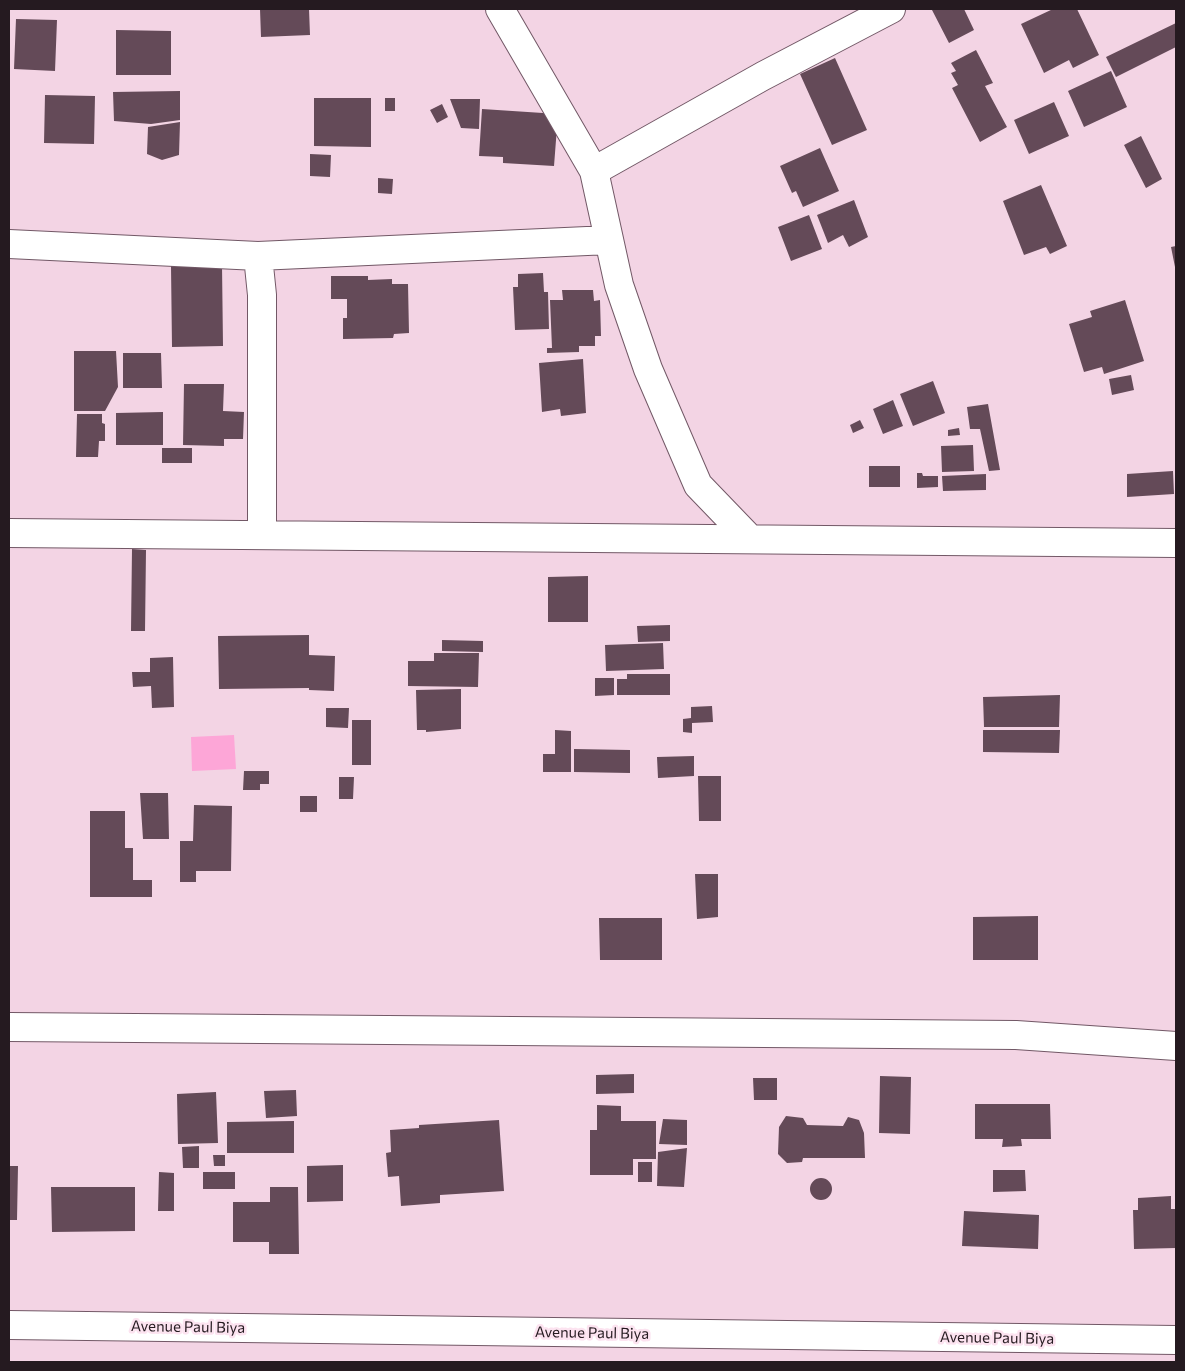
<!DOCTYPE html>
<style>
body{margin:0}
#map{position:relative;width:1185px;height:1371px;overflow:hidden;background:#f3d4e4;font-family:Commissioner,sans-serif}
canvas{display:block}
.frame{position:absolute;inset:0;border:10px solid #251a20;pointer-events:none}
</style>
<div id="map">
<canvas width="1185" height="1371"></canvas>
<div class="frame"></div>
</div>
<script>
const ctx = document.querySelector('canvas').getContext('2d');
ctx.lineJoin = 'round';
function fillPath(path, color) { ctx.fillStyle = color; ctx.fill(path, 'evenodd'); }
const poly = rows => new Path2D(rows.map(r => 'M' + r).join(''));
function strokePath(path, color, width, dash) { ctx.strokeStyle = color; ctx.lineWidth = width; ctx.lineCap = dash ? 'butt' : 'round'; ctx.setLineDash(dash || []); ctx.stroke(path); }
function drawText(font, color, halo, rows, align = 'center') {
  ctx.font = font + ' Commissioner,sans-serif'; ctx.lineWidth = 5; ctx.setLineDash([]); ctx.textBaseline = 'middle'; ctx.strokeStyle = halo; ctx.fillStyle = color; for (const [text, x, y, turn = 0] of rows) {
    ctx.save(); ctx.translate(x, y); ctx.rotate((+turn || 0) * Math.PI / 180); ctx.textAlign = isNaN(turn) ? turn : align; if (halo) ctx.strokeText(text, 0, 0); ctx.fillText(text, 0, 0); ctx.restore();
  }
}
const water = poly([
 [234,735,236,769,192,771,191,737]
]);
const building = poly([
 [260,9,309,9,310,35,261,37],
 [934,9,964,9,974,30,949,43,932,10],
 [1053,9,1077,9,1099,55,1073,68,1069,60,1044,73,1021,24],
 [16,19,57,20,55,71,14,69],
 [1176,23,1176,47,1116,77,1106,57],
 [116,30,171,31,171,75,116,75],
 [976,50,993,83,985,86,1007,127,980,142,952,88,958,85,951,73,956,71,951,63],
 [835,58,867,130,832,145,800,74],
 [1111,71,1127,107,1084,127,1068,91],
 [180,91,180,120,151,124,114,121,113,92],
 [45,95,95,96,94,144,44,143],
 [314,98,371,98,371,147,314,146],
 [385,98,395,98,395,111,385,111],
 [450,99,480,99,479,129,461,128],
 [1054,102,1069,136,1029,154,1014,120],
 [442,104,448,117,437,123,430,110],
 [482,109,558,114,554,166,503,163,503,157,479,156],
 [180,122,179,155,162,160,147,154,148,127],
 [1141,136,1162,179,1146,188,1124,145],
 [820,148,839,191,803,207,796,191,792,193,780,166],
 [310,154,331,155,330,177,310,176],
 [378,178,393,179,392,194,378,193],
 [1041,185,1067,246,1050,254,1046,247,1024,255,1003,201],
 [854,200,868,237,849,247,843,235,828,243,817,215],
 [809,215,822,249,791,261,778,227],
 [1176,246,1176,267,1175,267,1171,247],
 [222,265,223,346,172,347,171,266],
 [543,273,544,292,548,292,549,329,515,330,513,287,518,287,518,274],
 [331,276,368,276,368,280,392,279,392,284,408,284,409,333,394,334,393,338,343,339,343,318,347,318,347,299,331,299],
 [562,290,593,290,594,301,600,300,601,336,595,336,595,346,579,346,579,352,547,353,547,348,552,348,550,300,563,300],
 [1125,300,1144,361,1104,374,1102,367,1084,372,1069,324,1092,317,1090,311],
 [74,351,116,351,118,387,105,411,74,411],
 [123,353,161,353,162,388,123,388],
 [583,359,586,413,561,416,560,409,542,412,539,363],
 [1131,375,1134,390,1112,395,1109,379],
 [933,381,945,413,913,426,900,394],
 [184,384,224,384,223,411,244,412,243,439,224,439,224,446,183,445],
 [893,400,903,426,883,434,873,409],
 [988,404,1000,470,989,471,980,429,970,429,967,407],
 [163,412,163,445,116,445,116,413],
 [77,414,102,414,102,423,105,424,105,441,99,441,98,457,76,457],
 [860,420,864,428,853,433,850,425],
 [959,428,960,435,948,436,948,430],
 [973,445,974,471,942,472,941,446],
 [162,448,192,448,192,463,162,463],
 [869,466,900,466,900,487,869,487],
 [1173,471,1174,494,1127,497,1127,474],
 [917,473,922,473,923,476,938,476,938,487,917,488],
 [986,474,986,490,943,491,942,476],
 [132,549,146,550,145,631,131,631],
 [588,576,588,622,548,622,548,577],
 [670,625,670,641,638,642,637,626],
 [309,635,309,655,335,656,334,691,309,690,309,688,219,689,218,636],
 [442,640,483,641,483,652,442,651],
 [663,643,664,669,606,671,605,645],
 [434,653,479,653,478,687,408,686,408,661,434,661],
 [173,657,174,707,152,708,151,686,133,687,132,672,150,672,150,658],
 [627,674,670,674,670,695,617,695,617,679,627,679],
 [595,678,614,678,614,695,595,696],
 [461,689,461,729,426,732,426,730,417,730,416,690],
 [1060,695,1059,727,984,727,983,697],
 [712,706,713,722,692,723,692,733,683,732,683,719,691,718,691,707],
 [326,708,349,708,348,728,326,727],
 [352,720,371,720,371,765,352,765],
 [555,730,571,731,571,772,543,772,543,754,555,754],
 [983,730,1060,730,1059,753,983,752],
 [574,749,630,750,630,773,574,772],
 [694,756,694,776,658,778,657,757],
 [244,771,269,771,269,784,260,784,260,790,243,790],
 [698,776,721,776,721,821,699,821],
 [339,777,354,777,353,799,339,799],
 [140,793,168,793,169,839,143,839],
 [300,796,317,796,317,812,300,812],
 [194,805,232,806,231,871,196,871,196,882,180,882,180,841,193,841],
 [90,811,125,811,125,848,133,848,133,880,152,880,152,897,90,897],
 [695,874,718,874,718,917,697,919],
 [1038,916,1038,960,973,960,973,917],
 [599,918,662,918,662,960,600,960],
 [634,1074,634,1093,596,1094,596,1075],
 [880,1076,911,1077,910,1134,879,1133],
 [753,1078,777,1078,777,1100,754,1100],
 [296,1090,297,1116,266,1118,264,1091],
 [216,1092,218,1143,178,1144,177,1094],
 [975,1104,1050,1104,1051,1139,1021,1139,1022,1146,1002,1147,1003,1139,975,1139],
 [597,1105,621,1106,621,1121,656,1121,656,1159,633,1159,633,1175,590,1175,590,1130,597,1130],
 [786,1116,803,1118,807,1125,843,1126,848,1117,859,1120,864,1133,865,1158,803,1158,802,1162,787,1163,778,1154,779,1127],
 [663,1119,687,1120,687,1145,659,1144],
 [499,1120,504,1191,440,1195,440,1203,401,1206,399,1176,388,1177,386,1153,391,1152,390,1130,419,1128,419,1125],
 [294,1121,294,1153,227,1153,227,1122],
 [199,1146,199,1168,183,1168,182,1147],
 [687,1148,684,1187,657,1186,658,1152],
 [213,1155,225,1155,225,1166,214,1166],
 [638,1162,652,1162,652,1182,638,1182],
 [343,1165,343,1201,307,1202,307,1166],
 [9,1166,18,1166,17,1220,9,1220],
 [993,1170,1025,1170,1026,1191,993,1192],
 [159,1172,174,1173,174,1211,158,1211],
 [203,1172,235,1172,235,1189,203,1189],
 '810 1189a11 11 0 1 1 22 0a11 11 0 1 1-22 0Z',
 [51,1187,135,1187,135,1231,52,1232],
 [270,1187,298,1187,299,1254,269,1254,269,1242,233,1242,233,1202,270,1202],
 [1171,1196,1171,1209,1176,1209,1176,1248,1134,1249,1133,1210,1138,1210,1138,1198],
 [964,1211,1039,1215,1038,1249,962,1246]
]);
const minor = poly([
 [500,9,594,171,619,285,648,369,698,485,750,539],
 [594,171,763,76,891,9],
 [9,244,258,256,262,295,262,535],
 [258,256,609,240],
 [9,533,1176,543],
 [9,1027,1016,1035,1176,1046]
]);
const major = poly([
 [9,1325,1176,1340]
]);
const streetNames = [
 ["Avenue Paul Biya",188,1327,1],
 ["Avenue Paul Biya",592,1333,1],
 ["Avenue Paul Biya",997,1338,1]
];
fillPath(water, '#fda6d7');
fillPath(building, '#644a58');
strokePath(minor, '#725866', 30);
strokePath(major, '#725866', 30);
strokePath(minor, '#fff', 28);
strokePath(major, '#fff', 28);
drawText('15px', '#251a20', '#fce3f0', streetNames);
</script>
